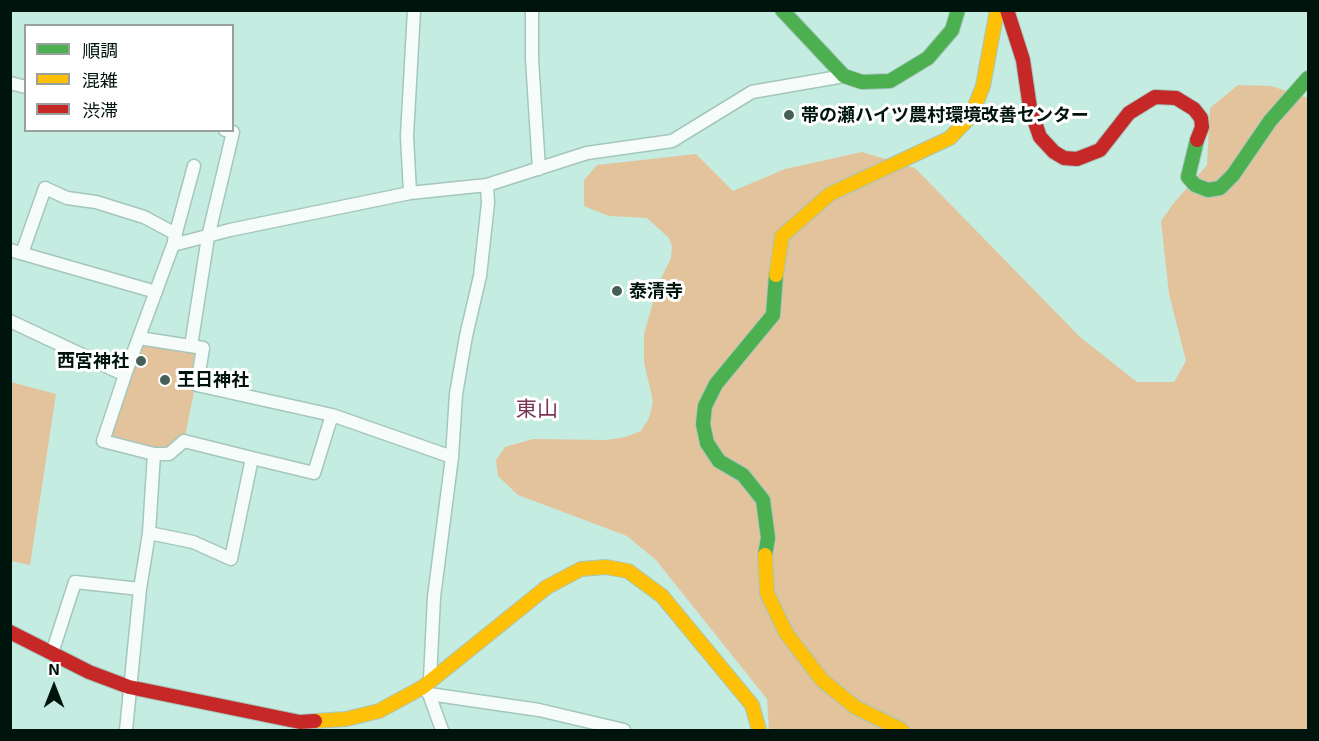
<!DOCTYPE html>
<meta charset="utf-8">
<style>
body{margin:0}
#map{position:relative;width:1319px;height:741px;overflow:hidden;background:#c5ece0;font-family:"Exo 2","Noto Sans JP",sans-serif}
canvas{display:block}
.frame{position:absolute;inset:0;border:12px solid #00140e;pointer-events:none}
.legend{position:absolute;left:24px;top:24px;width:210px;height:108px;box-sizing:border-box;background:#fff;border:2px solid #99a19f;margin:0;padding:8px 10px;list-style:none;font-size:18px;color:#00140e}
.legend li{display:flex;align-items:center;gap:12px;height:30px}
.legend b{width:30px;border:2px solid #99a19f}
.north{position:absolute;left:24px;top:657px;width:60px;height:60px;-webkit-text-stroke:4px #fff;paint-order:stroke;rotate:0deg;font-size:16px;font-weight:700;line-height:24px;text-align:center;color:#00140e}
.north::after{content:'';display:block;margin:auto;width:21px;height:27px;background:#00140e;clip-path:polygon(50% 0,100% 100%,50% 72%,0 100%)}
</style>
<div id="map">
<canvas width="1319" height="741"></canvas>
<div class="frame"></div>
<ul class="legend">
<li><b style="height:8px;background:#4caf50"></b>順調</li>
<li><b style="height:8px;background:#ffc107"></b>混雑</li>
<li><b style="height:8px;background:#c62828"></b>渋滞</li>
</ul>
<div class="north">N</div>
</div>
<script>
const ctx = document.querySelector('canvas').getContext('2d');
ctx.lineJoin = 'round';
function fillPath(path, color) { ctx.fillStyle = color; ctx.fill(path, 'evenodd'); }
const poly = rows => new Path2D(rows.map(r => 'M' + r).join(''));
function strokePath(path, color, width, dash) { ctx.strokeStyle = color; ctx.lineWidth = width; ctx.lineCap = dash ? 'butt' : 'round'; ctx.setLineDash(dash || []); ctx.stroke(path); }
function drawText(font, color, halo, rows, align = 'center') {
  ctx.font = font + ' "Exo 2","Noto Sans JP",sans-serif'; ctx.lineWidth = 6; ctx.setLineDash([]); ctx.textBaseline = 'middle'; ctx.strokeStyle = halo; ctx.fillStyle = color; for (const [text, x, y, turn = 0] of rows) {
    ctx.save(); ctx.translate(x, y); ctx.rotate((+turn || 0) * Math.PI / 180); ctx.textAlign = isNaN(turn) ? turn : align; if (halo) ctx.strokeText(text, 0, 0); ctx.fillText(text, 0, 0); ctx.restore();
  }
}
const green = poly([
 [1238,85,1271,86,1308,98,1308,730,769,730,767,699,656,560,627,536,518,495,498,476,496,460,505,447,533,439,607,440,625,437,641,431,649,418,653,402,644,362,644,334,658,285,671,258,672,247,669,238,647,218,609,216,584,206,584,180,597,165,696,154,733,191,785,169,862,152,915,168,1080,337,1137,382,1174,382,1186,361,1169,294,1161,221,1173,204,1207,165,1210,108],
 [139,338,203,348,184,441,169,454,103,441],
 [11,382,56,394,30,565,11,561]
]);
const street = poly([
 [532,10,532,59,539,169],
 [10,83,26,87],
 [410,193,407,136,414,10],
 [174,240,194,166],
 [10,250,156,292],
 [22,253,45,188,67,198,96,202,144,217,176,234],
 [10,321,125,375,173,245,230,230,410,193,487,185,587,153,672,141,752,92,844,76],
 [139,338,203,348,197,385,332,415],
 [191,346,208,237,233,132,225,130],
 [125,375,103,441,154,454,149,533,140,589,126,730],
 [154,454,169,454,184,441,252,458],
 [149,533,193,542,231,559,252,458,314,473,332,415,452,457],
 [52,653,75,582,140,589],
 [430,679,434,597,452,457,456,394,466,336,480,276,488,203,487,185],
 [423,687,429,694,539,710,624,730],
 [429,694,442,730]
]);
const fast = poly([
 [782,10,844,76,862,82,890,81,928,58,952,30,958,10],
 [1197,140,1188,177,1195,185,1208,190,1220,188,1233,175,1270,121,1308,78],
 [765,555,768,538,763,500,743,475,719,461,707,443,703,424,705,406,716,384,773,315,776,275]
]);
const slow = poly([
 [776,275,782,236,830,194,950,138,971,116,983,86,997,10],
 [765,555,767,593,786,633,822,680,855,707,902,730],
 [315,721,346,719,379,711,423,687,547,587,581,569,606,567,628,571,662,596,752,705,759,730]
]);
const jam = poly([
 [1007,10,1023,60,1030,108,1040,137,1054,152,1064,158,1077,159,1100,150,1129,113,1155,97,1176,98,1194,109,1201,118,1202,127,1197,140],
 [10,632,89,672,129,687,300,722,315,721]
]);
const markers = [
 [789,115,6,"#456058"],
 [617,291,6,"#456058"],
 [141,361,6,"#456058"],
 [165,380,6,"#456058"]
];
const poiNames = [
 ["帯の瀬ハイツ農村環境改善センター",801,115],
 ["泰清寺",629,291],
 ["西宮神社",129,361,"right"],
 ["王日神社",177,380]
];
const quarterNames = [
 ["東山",537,409]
];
fillPath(green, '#e3c39c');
strokePath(street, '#a5c6bc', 15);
strokePath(fast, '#a5c6bc', 16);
strokePath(slow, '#a5c6bc', 16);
strokePath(jam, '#a5c6bc', 16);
strokePath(street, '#f6fcfa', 12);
strokePath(fast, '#4caf50', 14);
strokePath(slow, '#ffc107', 14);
strokePath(jam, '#c62828', 14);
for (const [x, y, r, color] of markers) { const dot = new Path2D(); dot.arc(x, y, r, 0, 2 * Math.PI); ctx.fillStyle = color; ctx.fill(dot); strokePath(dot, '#fff', 2); }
drawText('bold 18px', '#00140e', '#fff', poiNames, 'left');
drawText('21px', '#793655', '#fff', quarterNames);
</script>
